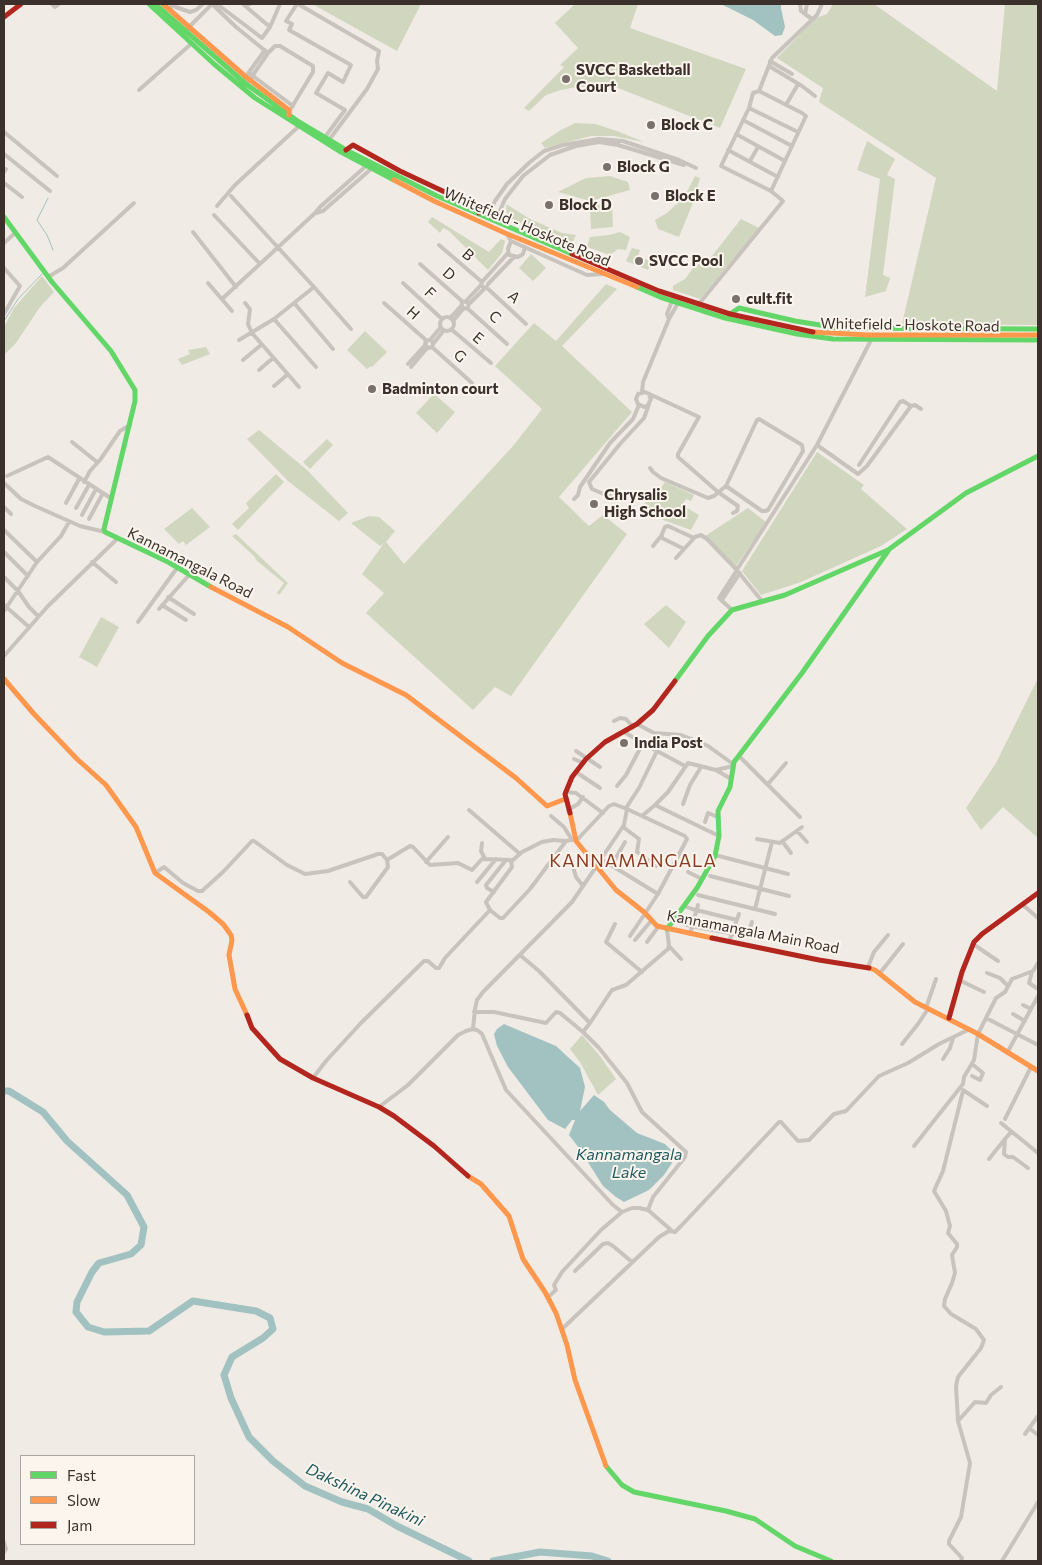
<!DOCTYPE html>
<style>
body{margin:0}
#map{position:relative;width:1042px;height:1565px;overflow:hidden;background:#f0ebe5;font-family:Commissioner,sans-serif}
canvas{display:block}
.frame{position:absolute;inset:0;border:5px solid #3b302b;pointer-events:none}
.legend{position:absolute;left:20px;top:1455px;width:175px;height:90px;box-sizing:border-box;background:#fbf5ee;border:1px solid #aea6a0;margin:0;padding:6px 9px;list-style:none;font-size:15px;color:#3b302b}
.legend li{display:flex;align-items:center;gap:10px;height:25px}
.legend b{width:25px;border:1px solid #aea6a0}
</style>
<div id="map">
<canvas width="1042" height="1565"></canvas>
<div class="frame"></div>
<ul class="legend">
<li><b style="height:6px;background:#63d668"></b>Fast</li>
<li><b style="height:6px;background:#ff974d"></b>Slow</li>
<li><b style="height:6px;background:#b3261e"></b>Jam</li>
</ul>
</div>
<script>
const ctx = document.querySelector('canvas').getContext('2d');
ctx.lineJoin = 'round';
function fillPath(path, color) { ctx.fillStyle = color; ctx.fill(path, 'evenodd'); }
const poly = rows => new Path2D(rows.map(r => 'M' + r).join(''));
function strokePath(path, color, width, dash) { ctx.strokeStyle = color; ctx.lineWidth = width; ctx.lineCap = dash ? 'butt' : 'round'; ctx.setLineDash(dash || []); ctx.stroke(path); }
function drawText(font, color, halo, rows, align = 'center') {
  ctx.font = font + ' Commissioner,sans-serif'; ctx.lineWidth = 4; ctx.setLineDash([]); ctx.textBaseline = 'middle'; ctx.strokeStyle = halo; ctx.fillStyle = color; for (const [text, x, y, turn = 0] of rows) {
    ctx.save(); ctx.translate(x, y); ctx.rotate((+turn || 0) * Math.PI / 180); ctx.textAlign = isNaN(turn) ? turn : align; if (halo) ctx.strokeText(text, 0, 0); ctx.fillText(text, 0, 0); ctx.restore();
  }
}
const green = poly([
 [312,4,421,4,397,51],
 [575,4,638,4,630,28,746,69,720,128,618,88,617,89,591,87,576,87,561,90,546,95,529,111,524,108,564,67,560,65,578,48,555,23],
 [833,4,874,4,997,91,1005,4,1038,4,1038,325,902,324,936,178,819,102,823,88,777,58,816,18,827,14],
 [575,123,595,124,617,131,644,142,614,136,591,136,545,148,541,143,561,130],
 [867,141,895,159,887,175,895,179,883,275,890,278,886,291,865,297,880,179,857,170],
 [610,176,628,182,630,190,590,201,558,192,586,178],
 [695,176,700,178,692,205,679,237,658,229,655,220,667,213,678,203,688,190],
 [506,204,530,219,562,233,576,235,571,245,507,217],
 [612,204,613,227,591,229,590,205],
 [432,217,489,252,501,239,505,241,502,253,488,270,449,231,443,228,440,233,428,222],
 [741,219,759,228,700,299,673,290,673,286,685,279,693,268,712,256],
 [620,232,630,237,626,250,618,249,610,255,587,247,590,237,609,235],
 [632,248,640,250,638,256,652,262,648,270,626,261],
 [531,254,546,268,533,281,519,268],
 [42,276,54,292,40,307,16,343,4,355,4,327,14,308],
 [606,284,617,289,562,346,632,412,559,497,589,526,603,515,627,534,511,696,495,687,473,710,366,613,384,593,362,574,384,543,380,546,351,523,369,516,379,517,395,531,386,542,404,564,513,446,542,409,495,366,534,323,556,341],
 [365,331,387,352,372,367,371,366,367,369,347,350],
 [206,347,210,354,182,365,178,359,190,354,188,350],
 [434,394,455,412,437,433,416,413],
 [259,430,307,470,348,513,339,521,288,481,247,439],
 [327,439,333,445,310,469,303,462],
 [817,452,864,485,861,489,907,529,881,546,801,582,761,595,742,571],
 [276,474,284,482,238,530,232,524,249,508,246,503],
 [665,482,694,495,691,501,686,499,682,505,699,515,691,530,644,513,645,503,647,501,652,502],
 [192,508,210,527,186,545,183,541,179,544,164,529],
 [748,508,766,522,736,566,705,536],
 [236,534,288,583,279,595,277,593,284,583,256,560,255,557,232,536],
 [666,605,686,622,669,648,644,624],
 [101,617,119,627,97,667,79,657],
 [1038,678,1038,838,1003,807,981,830,966,808,996,763],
 [582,1035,600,1056,616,1079,598,1095,580,1062,570,1049]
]);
const water = poly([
 [721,4,781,4,781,8,785,27,782,35,775,36,753,20],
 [504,1024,556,1046,580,1068,585,1087,580,1111,594,1095,604,1102,610,1110,637,1133,665,1144,674,1153,672,1163,664,1175,649,1190,624,1202,616,1197,603,1186,579,1148,569,1135,575,1120,572,1120,565,1129,548,1120,508,1067,497,1046,494,1034,497,1029]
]);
const stream = poly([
 [48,198,37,220,47,235,53,250],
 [4,321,18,299,42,274]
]);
const river = poly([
 [4,1091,9,1091,43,1112,67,1141,127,1195,144,1227,141,1245,131,1254,99,1263,92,1272,77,1302,76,1312,88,1327,104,1332,149,1331,193,1301,256,1311,270,1318,273,1329,263,1338,232,1357,224,1375,231,1398,249,1437,273,1461,305,1486,342,1502,368,1509,397,1526,469,1561],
 [493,1561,540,1552,592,1556,608,1561]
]);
const street = poly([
 [52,4,55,7,59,4],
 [217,4,262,38,270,27,280,4],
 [250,4,244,5,270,27],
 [297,4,286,21,292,24,289,30,351,65,343,82,328,73,316,93,345,110,325,137],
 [298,4,379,51,377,61,378,69,367,89,329,140],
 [800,4,801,11,805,14],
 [807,4,805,14,812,19],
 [168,9,173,6,190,12,196,10,203,4],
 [188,28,212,4,236,27,268,53],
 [770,61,792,74],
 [769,66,802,86,815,96],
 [249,73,293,106],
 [244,79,265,50],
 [248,82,268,53,275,46,280,46,313,66,313,72,290,110],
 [139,90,191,44],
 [786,105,798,84],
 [749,108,798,132],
 [743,120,792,146],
 [4,132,57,176],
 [736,134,785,161],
 [728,150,778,177],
 [4,154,50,191],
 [750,161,758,147],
 [4,172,6,169],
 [4,183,22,197],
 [771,191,806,116,802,113,759,91,772,58,817,15,822,4],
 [231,196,314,287],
 [217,206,235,185,298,127],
 [316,213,323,211,371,169],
 [214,215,260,264],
 [487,218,495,201,507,184,530,162,544,151,563,145,599,139,623,141,679,160,696,168],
 [497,222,499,213,505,199,523,176,550,155,576,146,599,142,618,145,684,165],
 [193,232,236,287],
 [507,234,511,241,508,249,509,255,518,257,523,254,525,247],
 [511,241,587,275,603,274],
 [4,243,15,233],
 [439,245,482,282],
 [420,264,463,302],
 [4,268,20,286,4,314],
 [48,277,63,268,134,203],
 [208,283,232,311],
 [403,283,442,319],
 [488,284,511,260,515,257],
 [486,287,526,324],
 [484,288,481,285,482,282,508,253],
 [222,299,314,214,320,207,366,166],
 [466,301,481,285],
 [672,301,667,314,669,319,678,303],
 '461.5 305a3.5 3.5 0 1 1 7 0a3.5 3.5 0 1 1-7 0Z',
 [245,303,250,309,248,324,252,333,299,387],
 [384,303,427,341],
 [295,304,333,349],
 [469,304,485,288],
 [698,305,783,201,771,191,721,166,749,108,753,93,759,91],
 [467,308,507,344],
 '440 324a7 7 0 1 1 14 0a7 7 0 1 1-14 0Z',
 [450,318,462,305],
 [274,319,316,367],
 [453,321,464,308],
 [451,329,491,363],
 [239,340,274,319,314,287,351,329],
 [430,340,441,327],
 '425 344a4 4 0 1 1 8 0a4 4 0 1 1-8 0Z',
 [433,344,444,330],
 [432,347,472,383],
 [243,360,261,345],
 [408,364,426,344],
 [411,367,428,347],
 [259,370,273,358],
 [274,386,288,374],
 [642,392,643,382,669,319],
 [649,395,651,399,648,405,644,407,638,404,636,399,638,394,645,392,699,417,678,454,678,457,718,492,738,506,737,511,733,513],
 [72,442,97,462],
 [817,445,858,474,867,466,911,406,915,405,921,409],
 [859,465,900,402,903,401,911,406],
 [650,468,653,472,661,478,708,498,714,496,726,486,762,511,765,511,768,510,803,451,802,445,759,419,757,420,726,486],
 [7,476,48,457,112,499],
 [84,482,90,471,100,460,120,431,130,425],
 [4,483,21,499,35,506,80,526,105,532],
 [613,497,606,495,592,489,589,482,620,444,644,418,649,404],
 [574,499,578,495,580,487,610,443,633,419,639,405],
 [66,503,79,479],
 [4,507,11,514],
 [76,508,89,485],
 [82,515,96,489],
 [89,519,103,493],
 [4,530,37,562],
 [653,546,661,536],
 [684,549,662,538,662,534,665,527,668,526,694,538],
 [4,552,28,576],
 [676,558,695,537,701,535,707,539,735,568,738,568,817,445,871,340],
 [92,562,116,582],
 [735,568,762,601],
 [4,577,18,591,29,607,38,616],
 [168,597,194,614],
 [722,600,740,573],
 [4,605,29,627],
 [162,605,186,620],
 [159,609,189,575],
 [732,610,719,598,737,570],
 [4,611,37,562,61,536,69,522],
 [138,622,177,568],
 [4,656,48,606,117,539],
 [614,721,620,718,626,719,633,727],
 [637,724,654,733,681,735,697,741,708,746,733,764],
 [624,732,657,751,639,788,626,808],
 [576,751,600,767],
 [657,751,685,766],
 [739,756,800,817],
 [574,759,583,763],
 [716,770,733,766],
 [576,772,600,788],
 [768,784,786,763],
 [617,786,626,775,643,743],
 [566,792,576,793,603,813],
 [683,804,690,785,701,767],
 [655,805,719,836],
 [469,810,520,854],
 [568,810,578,804,583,797],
 [551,816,564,827,572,840],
 [642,816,655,805,668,792,688,763,716,770,731,779],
 [705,822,708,813,718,817],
 [623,827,639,839,637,852,656,866],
 [797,831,807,842],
 [757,839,780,843,802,827],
 [576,841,609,806,614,804,627,809,685,836,687,839,658,894,630,936],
 [782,841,791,853],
 [482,843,481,851,485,859],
 [715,855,788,874],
 [601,859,624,825,627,809],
 [592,860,601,859,658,894],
 [426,862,448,837],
 [612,865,625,842],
 [573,867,576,877,583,886],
 [688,872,702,879],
 [155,873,164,867,183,883,198,891,202,891,223,872,252,841,254,841,287,865,305,874,328,871,378,854,382,854,387,860,410,846,413,847,430,865,458,863,472,870,482,859,513,860,522,852,542,842,553,840,566,841,575,839],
 [710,876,789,896],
 [350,882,363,897,366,897,388,867,387,860],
 [477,882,496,859],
 [494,892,487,888,486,885,506,860],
 [698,895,775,914],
 [1023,905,1038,918],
 [684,906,692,909,737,920],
 [755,909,772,842],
 [490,910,486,902,512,867,511,860],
 [672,920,691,926,740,935,748,934,752,922],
 [615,924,606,942,642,972],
 [690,934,698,905],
 [635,940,651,921],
 [647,942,658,927],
 [729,942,739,914],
 [973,944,998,961],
 [669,946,681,959],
 [520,955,539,971,590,1023,583,1032,599,1048,627,1083,642,1112,686,1152,685,1157,653,1197,648,1210],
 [868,967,874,952,888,935],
 [1032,972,1029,983,1038,989],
 [880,973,903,944],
 [987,973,1000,978,1008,986],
 [959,980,984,992],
 [1023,1005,1031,1009],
 [926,1008,936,979],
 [474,1012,494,1012,546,1023,556,1012,560,1013,583,1032],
 [1013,1014,1025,1021],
 [986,1018,996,998,1005,992,1012,979,1033,971,1038,963],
 [590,1023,612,990,626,985,668,949,669,946,667,929],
 [473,1029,475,1009,477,1000,483,992,572,902,596,867],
 [902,1044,918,1024,928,1009],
 [1007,1053,1038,996],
 [943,1059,950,1048,953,1038],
 [972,1064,983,1073,980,1080,972,1076],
 [313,1078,326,1061,361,1023,424,961,428,961,436,968,439,968,445,958,490,910,500,918,503,918,530,889,566,841],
 [963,1090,987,1106],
 [379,1107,408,1085,458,1035,466,1031,473,1029,477,1030,482,1034,506,1090,613,1205,622,1212,632,1208,639,1208,648,1210,671,1230],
 [1005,1119,1031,1067],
 [1001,1123,1038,1153],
 [1011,1132,1005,1139,1004,1154,1008,1157,1013,1157,1028,1168],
 [914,1146,963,1084,964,1077,974,1060,978,1034,986,1018,1038,1045],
 [989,1159,1005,1139],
 [575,1271,603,1244,608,1243,613,1246,632,1262],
 [548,1297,556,1290,554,1285,562,1272,601,1230,622,1212],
 [562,1329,659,1237,669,1231,675,1232,681,1226,779,1122,781,1122,798,1141,809,1140,834,1114,846,1111,879,1076,908,1063,939,1044,970,1029],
 [958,1421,975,1402,986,1403,991,1395,1001,1387],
 [1029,1428,1038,1435],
 [1025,1434,1038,1416],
 [4,1542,6,1549,4,1552],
 [961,1561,962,1558,949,1544,949,1541,961,1517,970,1463,958,1421,956,1386,958,1377,981,1348,984,1340,976,1329,951,1314,944,1306,945,1299,952,1283,955,1273,952,1255,957,1247,957,1244,948,1233,950,1226,946,1211,934,1191,943,1171,963,1091],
 [1002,1561,1038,1502]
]);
const fast = poly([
 [149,4,214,64,255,98,339,151,394,180],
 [155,4,246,84,299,122,346,150,437,196,572,254],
 [4,217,52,282,111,351,135,390,135,401,104,529,105,532,168,562,211,587],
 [637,287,660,297,725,318,797,334,833,339,1038,340],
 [730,314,739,308,795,321,839,328,1038,329],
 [675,681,708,636,732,610,785,595,888,550,966,493,1038,456],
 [667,929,697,888,715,856,719,836,718,811,730,787,734,762,802,673,888,551],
 [606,1466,622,1485,634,1492,726,1511,755,1519,795,1546,831,1561]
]);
const slow = poly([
 [163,4,246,77,289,110,289,115],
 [394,180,434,201,505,233,637,287],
 [813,332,868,335,1038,335],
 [211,587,288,627,342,663,406,695,516,778,547,806,565,799],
 [4,679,34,714,77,759,106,785,136,827,155,873,209,912,223,924,231,935,232,940,229,955,235,989,247,1015],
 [570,813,576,841,616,890,644,912,657,926,712,938],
 [869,968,875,970,915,1002,978,1034,1038,1071],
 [468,1176,481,1184,509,1216,523,1259,545,1292,556,1313,567,1345,575,1380,606,1466]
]);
const jam = poly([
 [4,17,21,4],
 [346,150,353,145,400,171,479,208,479,213],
 [572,254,659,291,730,314,813,332],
 [570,813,565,794,572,777,586,759,605,742,637,724,653,710,675,681],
 [712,938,819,960,869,968],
 [247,1015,252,1028,280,1059,313,1078,379,1107,394,1116,434,1146,468,1176],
 [949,1018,962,972,974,942,982,934,1038,893]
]);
const markers = [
 [566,79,5,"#7a716c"],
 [651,125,5,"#7a716c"],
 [607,167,5,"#7a716c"],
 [655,196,5,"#7a716c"],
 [549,205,5,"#7a716c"],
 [639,261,5,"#7a716c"],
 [736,299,5,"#7a716c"],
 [372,389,5,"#7a716c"],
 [594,504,5,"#7a716c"],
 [624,743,5,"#7a716c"]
];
const poiNames = [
 ["SVCC Basketball",576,70],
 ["Court",576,87],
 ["Block C",661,125],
 ["Block G",617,167],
 ["Block E",665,196],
 ["Block D",559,205],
 ["SVCC Pool",649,261],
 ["cult.fit",746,299],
 ["Badminton court",382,389],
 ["Chrysalis",604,495],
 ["High School",604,512],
 ["India Post",634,743]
];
const streetNames = [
 ["Whitefield - Hoskote Road",527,227,23],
 ["B",468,255,41],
 ["D",449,274,41],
 ["F",430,293,44],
 ["A",514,297,42],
 ["H",413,313,42],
 ["C",495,317,42],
 ["Whitefield - Hoskote Road",910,325,1],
 ["E",478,338,40],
 ["G",460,356,43],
 ["Kannamangala Road",190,563,27],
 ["Kannamangala Main Road",753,932,11]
];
const waterNames = [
 ["Kannamangala",629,1155],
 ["Lake",629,1173],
 ["Dakshina Pinakini",365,1495,25]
];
const quarterNames = [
 ["KANNAMANGALA",633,861]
];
fillPath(green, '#d1d6bf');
fillPath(water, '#a1c2c1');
strokePath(stream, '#a1c2c1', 1);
strokePath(river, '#a1c2c1', 7);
strokePath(street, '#c9c3be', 4);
strokePath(fast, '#63d668', 5);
strokePath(slow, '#ff974d', 5);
strokePath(jam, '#b3261e', 5);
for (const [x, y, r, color] of markers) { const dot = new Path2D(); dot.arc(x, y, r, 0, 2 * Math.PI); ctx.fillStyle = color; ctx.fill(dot); strokePath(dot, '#fbf5ee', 2); }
drawText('bold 15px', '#3b302b', '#fbf5ee', poiNames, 'left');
drawText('15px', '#3b302b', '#fbf5ee', streetNames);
drawText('italic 16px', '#1f5a5e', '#fbf5ee', waterNames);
ctx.letterSpacing = '1px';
drawText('18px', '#8c3b22', '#fbf5ee', quarterNames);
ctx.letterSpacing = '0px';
</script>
